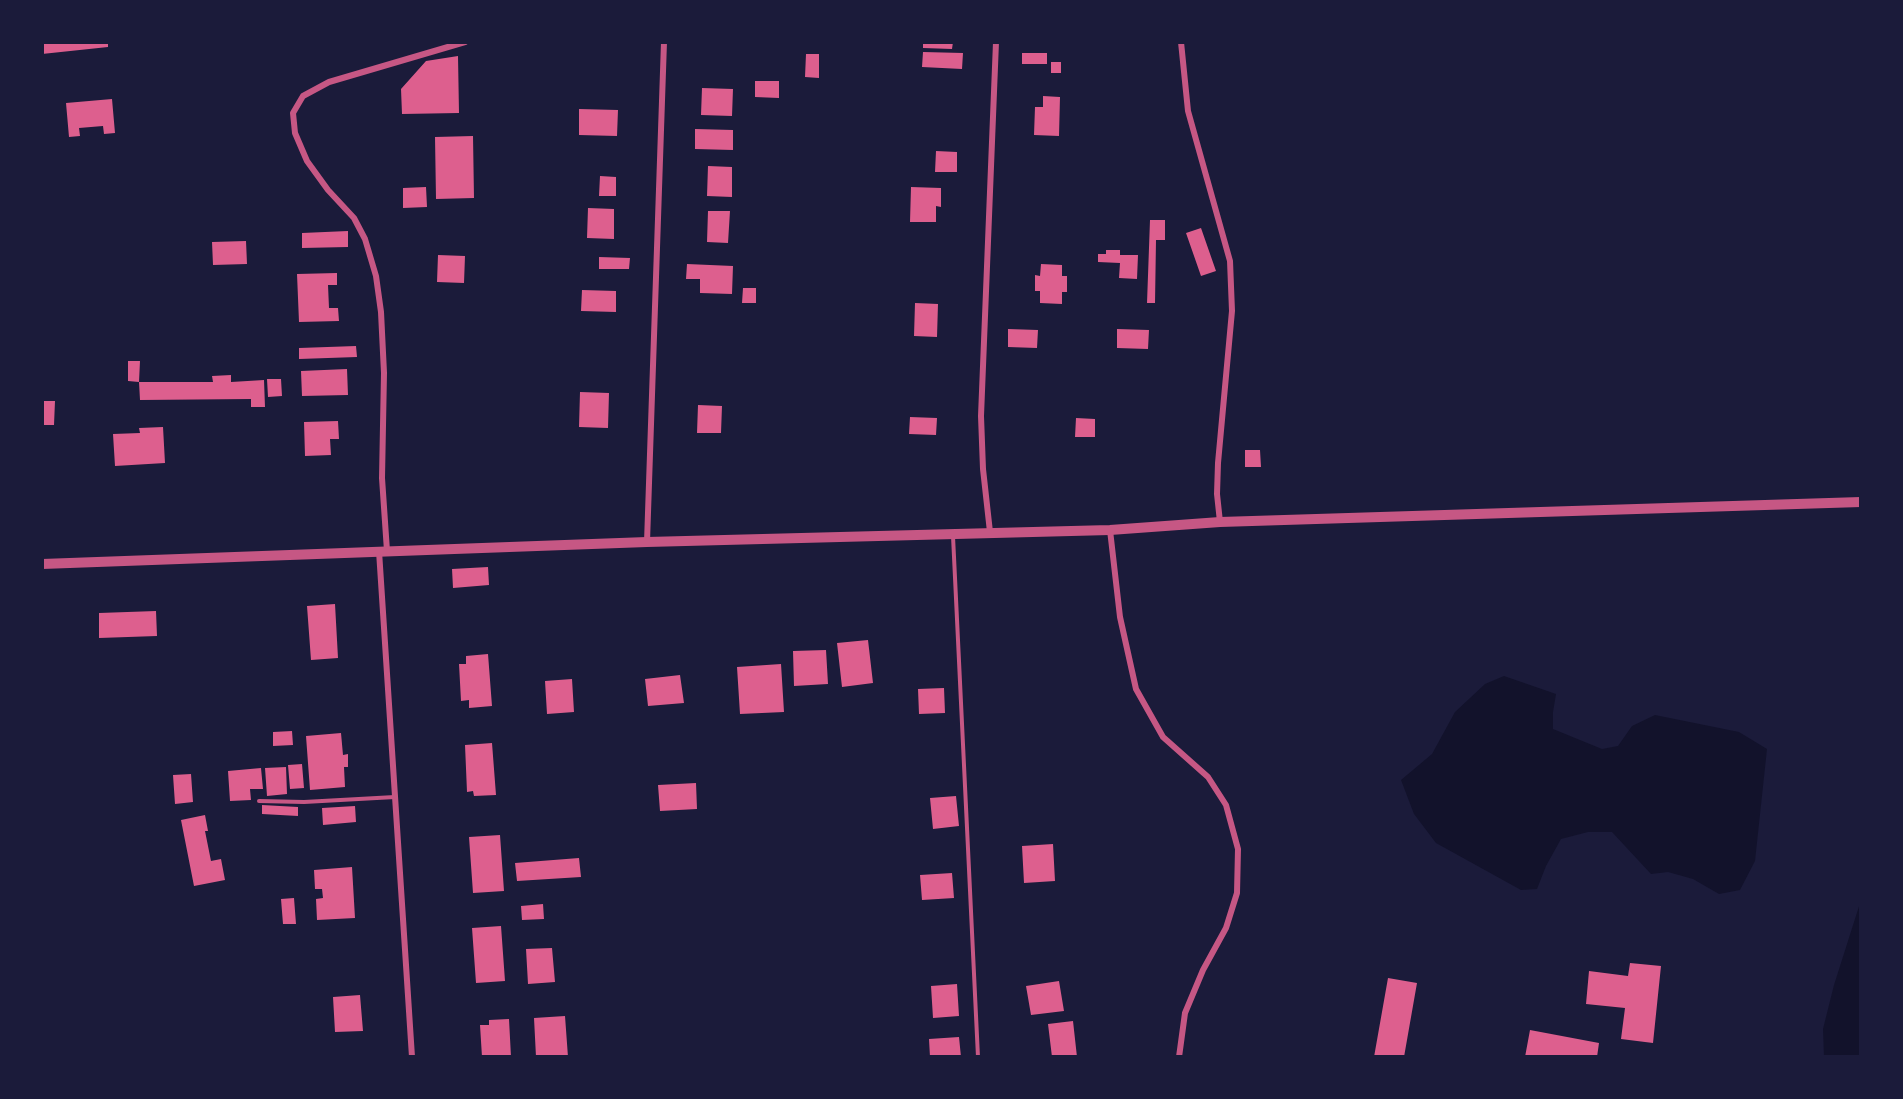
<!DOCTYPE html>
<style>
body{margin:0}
#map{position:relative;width:1903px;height:1099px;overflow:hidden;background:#1b1b3a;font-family:Raleway,sans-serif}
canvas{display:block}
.frame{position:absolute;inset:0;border:44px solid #1b1b3a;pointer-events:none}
</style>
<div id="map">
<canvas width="1903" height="1099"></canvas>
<div class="frame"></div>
</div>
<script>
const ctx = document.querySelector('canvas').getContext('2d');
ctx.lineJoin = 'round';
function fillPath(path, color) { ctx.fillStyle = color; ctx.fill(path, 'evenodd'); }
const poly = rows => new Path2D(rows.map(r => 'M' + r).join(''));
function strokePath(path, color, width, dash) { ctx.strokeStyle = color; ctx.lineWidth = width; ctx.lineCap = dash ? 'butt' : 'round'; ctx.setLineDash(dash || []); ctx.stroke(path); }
const water = poly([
 [1504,676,1556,694,1553,712,1553,729,1602,749,1618,746,1632,726,1655,715,1739,732,1767,749,1755,861,1740,890,1719,894,1693,879,1668,872,1651,874,1612,832,1588,832,1561,839,1546,866,1537,889,1521,890,1436,843,1414,814,1401,780,1432,754,1455,712,1485,684],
 [1861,900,1861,1057,1824,1057,1823,1029,1834,985]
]);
const building = poly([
 [42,42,108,42,108,47,42,54],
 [923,42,953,42,952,49,923,48],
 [923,52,963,53,962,69,922,67],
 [1022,53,1047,53,1047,64,1022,64],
 [806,54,819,54,819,78,805,77],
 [458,56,459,113,402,114,401,89,426,61],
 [1051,62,1061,62,1061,73,1051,73],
 [755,81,779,81,779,98,755,97],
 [702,88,733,89,732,116,701,115],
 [1043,96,1060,97,1059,136,1034,135,1035,107,1043,107],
 [112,99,115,133,104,134,103,126,79,128,80,136,69,137,66,103],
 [579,109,618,110,617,136,579,135],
 [695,129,733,130,733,150,695,149],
 [473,136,474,198,436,199,435,137],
 [936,151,957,152,957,172,935,172],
 [708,166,732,167,732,197,707,196],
 [600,176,616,177,616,196,599,196],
 [426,187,427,207,403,208,403,188],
 [911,187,941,188,941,207,936,206,936,222,910,222],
 [588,208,614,209,614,239,587,238],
 [708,211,730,211,728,243,707,242],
 [1150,220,1165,220,1165,240,1156,240,1155,303,1147,303],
 [1201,228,1216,271,1201,276,1186,233],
 [348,231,348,247,302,248,302,233],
 [246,241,247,264,213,265,212,242],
 [1106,250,1120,250,1120,255,1138,255,1137,279,1119,278,1120,263,1098,262,1098,254,1106,254],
 [438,255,465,256,464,283,437,282],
 [599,257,630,258,629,269,599,269],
 [687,264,733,266,732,294,700,293,700,279,686,279],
 [1041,264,1062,265,1062,276,1067,276,1067,292,1062,292,1062,304,1040,303,1040,291,1035,291,1035,275,1040,276],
 [337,273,337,285,328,285,329,308,338,308,339,321,299,322,297,274],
 [743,288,756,288,756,303,742,303],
 [582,290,616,291,616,312,581,311],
 [915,303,938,304,937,337,914,336],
 [1008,329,1038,330,1037,348,1008,347],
 [1117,329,1149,330,1148,349,1117,348],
 [356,346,357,357,299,359,299,348],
 [128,361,140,361,139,382,128,381],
 [347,369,348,395,302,396,301,371],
 [231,375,231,382,264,380,265,407,251,407,251,399,140,400,139,382,213,382,212,376],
 [267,379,281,379,282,396,268,397],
 [580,392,609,393,608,428,579,427],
 [42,401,55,401,54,425,42,425],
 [698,405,722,406,721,433,697,433],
 [910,417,937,418,936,435,909,434],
 [1076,418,1095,419,1095,437,1075,437],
 [338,421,339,439,330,439,331,455,305,456,304,422],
 [163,427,165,463,115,466,113,434,140,433,139,428],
 [1245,450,1260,450,1261,467,1245,467],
 [488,567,489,585,453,588,452,569],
 [335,604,338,658,311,660,307,606],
 [156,611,157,636,99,638,99,613],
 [868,640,873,683,842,687,837,643],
 [826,650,828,684,794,686,793,651],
 [488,654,492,706,469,708,469,700,461,701,459,664,466,664,466,656],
 [781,664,784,712,740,714,737,667],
 [680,675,684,703,648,706,645,679],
 [572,679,574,712,547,714,545,681],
 [944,688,945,713,919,714,918,689],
 [292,731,293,745,273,746,273,732],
 [341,733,343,755,348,754,348,767,344,767,345,787,310,790,306,736],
 [492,743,496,795,474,796,473,791,467,792,465,745],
 [302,764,304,788,290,789,288,765],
 [286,767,287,794,267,796,265,768],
 [261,768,263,789,250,789,251,800,230,801,228,771],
 [191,774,193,802,175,804,173,775],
 [696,783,697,809,660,811,658,785],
 [956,796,959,826,933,829,930,798],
 [262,805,298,807,298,816,262,814],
 [355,806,356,822,323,825,322,808],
 [205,815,208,831,205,831,211,861,221,859,225,880,194,886,181,820],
 [500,835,504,891,473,893,469,837],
 [1053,844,1055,881,1024,883,1022,846],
 [579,858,581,877,517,881,515,863],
 [352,867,355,918,317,920,316,899,323,898,322,889,315,889,314,870],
 [952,873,954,898,922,900,920,875],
 [294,898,296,924,283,924,281,899],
 [543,904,544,919,522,920,521,906],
 [501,926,505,981,476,983,472,928],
 [552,948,555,982,528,984,526,949],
 [1630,963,1661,966,1653,1043,1621,1039,1625,1008,1586,1004,1589,971,1628,976],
 [1388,978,1417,983,1404,1057,1374,1057],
 [1059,981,1064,1011,1031,1015,1026,986],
 [957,984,959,1016,933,1018,931,986],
 [360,995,363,1031,335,1032,333,997],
 [565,1016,568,1057,536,1057,534,1018],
 [509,1019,511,1057,482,1057,480,1025,489,1025,489,1020],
 [1073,1021,1077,1057,1052,1057,1048,1024],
 [1530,1030,1599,1043,1597,1057,1525,1057],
 [959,1037,961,1057,930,1057,929,1039]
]);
const service = poly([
 [953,536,978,1057],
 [259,801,304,802,395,797]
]);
const minor = poly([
 [1181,42,1188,111,1230,261,1232,311,1218,463,1217,494,1220,522],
 [1110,530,1120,617,1136,689,1163,737,1208,777,1226,805,1238,849,1237,893,1226,928,1203,970,1185,1013,1179,1057],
 [990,532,983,469,981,416,996,42],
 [647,542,664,42],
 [379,551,412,1057],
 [387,551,382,478,384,373,381,312,376,276,365,239,354,218,328,190,307,161,295,133,293,113,303,96,329,82,465,42]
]);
const tertiary = poly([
 [42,564,647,542,1110,530,1220,522,1861,502]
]);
fillPath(water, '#12122b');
fillPath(building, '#dd5f8e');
strokePath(service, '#c65784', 4);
strokePath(minor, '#c65784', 6);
strokePath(tertiary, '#c65784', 10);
</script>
